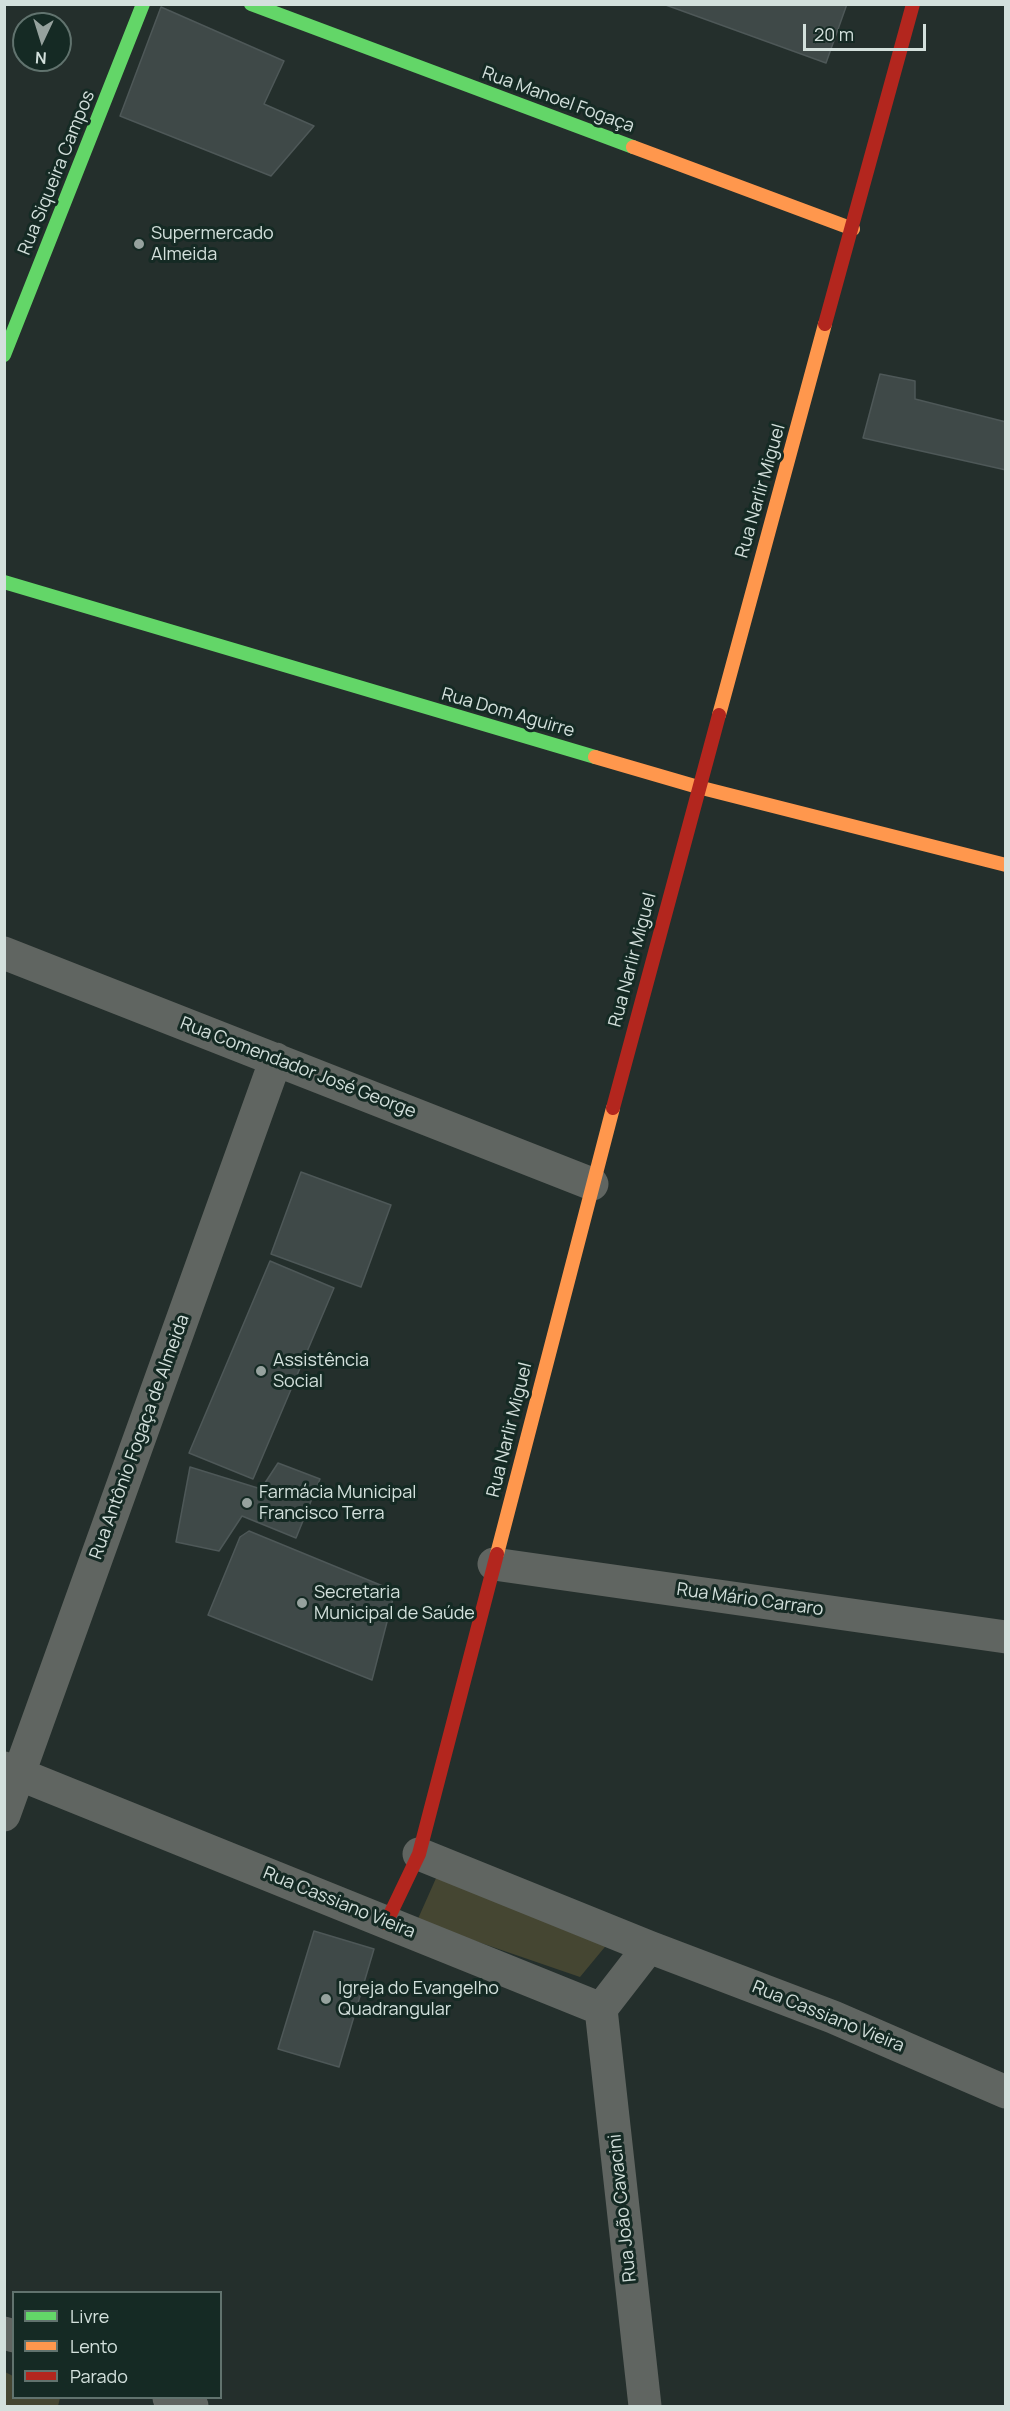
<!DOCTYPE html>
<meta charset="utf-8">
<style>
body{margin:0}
#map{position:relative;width:1010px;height:2411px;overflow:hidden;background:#242f2c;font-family:Manrope,sans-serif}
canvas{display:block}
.frame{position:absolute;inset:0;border:6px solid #d3e0dc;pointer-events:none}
.legend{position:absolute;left:12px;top:2291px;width:210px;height:108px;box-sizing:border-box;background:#152a24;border:2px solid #61736e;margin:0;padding:8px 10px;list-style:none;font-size:18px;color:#d3e0dc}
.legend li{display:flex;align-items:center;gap:12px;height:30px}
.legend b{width:30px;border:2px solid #61736e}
.north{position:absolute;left:12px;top:12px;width:60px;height:60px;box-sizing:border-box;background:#152a24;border:2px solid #61736e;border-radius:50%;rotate:184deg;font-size:16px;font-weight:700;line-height:24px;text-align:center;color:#d3e0dc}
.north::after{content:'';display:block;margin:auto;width:21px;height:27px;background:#96a29e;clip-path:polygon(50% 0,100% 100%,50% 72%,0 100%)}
.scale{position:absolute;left:803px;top:24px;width:123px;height:27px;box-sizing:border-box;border:3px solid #d3e0dc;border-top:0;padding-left:8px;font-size:18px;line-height:21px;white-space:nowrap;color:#d3e0dc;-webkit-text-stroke:4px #152a24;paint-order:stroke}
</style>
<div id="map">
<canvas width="1010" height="2411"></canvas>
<div class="frame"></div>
<ul class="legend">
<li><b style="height:8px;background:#63d668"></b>Livre</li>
<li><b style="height:8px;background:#ff974d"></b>Lento</li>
<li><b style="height:8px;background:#b3261e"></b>Parado</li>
</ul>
<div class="north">N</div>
<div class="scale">20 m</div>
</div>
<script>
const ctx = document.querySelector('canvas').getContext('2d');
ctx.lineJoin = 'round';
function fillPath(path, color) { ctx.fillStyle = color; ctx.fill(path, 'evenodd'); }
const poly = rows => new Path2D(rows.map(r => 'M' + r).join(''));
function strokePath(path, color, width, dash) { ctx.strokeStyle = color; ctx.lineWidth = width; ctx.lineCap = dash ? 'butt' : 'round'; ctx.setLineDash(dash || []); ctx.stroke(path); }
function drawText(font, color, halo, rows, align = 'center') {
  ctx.font = font + ' Manrope,sans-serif'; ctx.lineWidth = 6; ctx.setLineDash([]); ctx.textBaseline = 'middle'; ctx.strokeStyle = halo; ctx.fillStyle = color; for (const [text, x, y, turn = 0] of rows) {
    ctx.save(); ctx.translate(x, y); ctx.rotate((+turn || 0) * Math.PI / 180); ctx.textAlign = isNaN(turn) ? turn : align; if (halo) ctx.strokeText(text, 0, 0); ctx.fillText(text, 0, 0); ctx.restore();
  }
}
const green = poly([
 [441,1867,609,1942,580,1977,417,1921],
 [5,2372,13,2376,14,2398,60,2398,58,2406,5,2406]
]);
const building = poly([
 [663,4,847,4,826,63,663,4],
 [161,7,284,61,264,104,314,126,271,176,120,116,161,7],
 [880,374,915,381,915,399,1006,422,1006,470,863,438,880,374],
 [301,1172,391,1205,361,1287,271,1254,301,1172],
 [270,1261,334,1288,253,1479,189,1453,270,1261],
 [278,1463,320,1479,296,1538,242,1516,219,1551,176,1542,190,1467,261,1489,278,1463],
 [249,1531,395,1591,372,1680,208,1615,240,1537,249,1531],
 [314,1931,374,1949,339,2067,278,2049,314,1931]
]);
const street = poly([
 [4,953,592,1184],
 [494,1564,1006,1637],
 [4,1768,601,2009],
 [4,1815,276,1059],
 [419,1854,649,1947,833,2017,1006,2092],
 [601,2009,645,2406],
 [601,2009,649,1947],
 [4,2333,14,2336],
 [169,2398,192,2406]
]);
const fast = poly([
 [251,4,633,147],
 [4,355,143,4],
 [4,582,595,757]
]);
const slow = poly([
 [633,147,853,229],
 [719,715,825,324],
 [595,757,698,787,1006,865],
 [497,1554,613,1108]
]);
const jam = poly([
 [825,324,913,4],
 [613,1108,719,715],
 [386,1923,419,1854,497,1554]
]);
const markers = [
 [139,244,6,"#96a29e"],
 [261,1371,6,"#96a29e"],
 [247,1503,6,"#96a29e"],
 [302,1603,6,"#96a29e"],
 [326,1999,6,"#96a29e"]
];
const streetNames = [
 ["Rua Manoel Fogaça",558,100,20],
 ["Rua Siqueira Campos",57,173,-68],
 ["Rua Narlir Miguel",761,491,-74],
 ["Rua Dom Aguirre",508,713,16],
 ["Rua Narlir Miguel",633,960,-75],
 ["Rua Comendador José George",298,1068,21],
 ["Rua Narlir Miguel",510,1430,-76],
 ["Rua Antônio Fogaça de Almeida",140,1437,-70],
 ["Rua Mário Carraro",750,1600,8],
 ["Rua Cassiano Vieira",339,1903,22],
 ["Rua Cassiano Vieira",828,2017,22],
 ["Rua João Cavacini",623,2208,-96]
];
const poiNames = [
 ["Supermercado",151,234],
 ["Almeida",151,255],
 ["Assistência",273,1361],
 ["Social",273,1382],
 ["Farmácia Municipal",259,1493],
 ["Francisco Terra",259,1514],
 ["Secretaria",314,1593],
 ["Municipal de Saúde",314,1614],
 ["Igreja do Evangelho",338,1989],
 ["Quadrangular",338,2010]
];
fillPath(green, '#454632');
fillPath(building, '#3f4948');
strokePath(building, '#4e5858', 1.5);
strokePath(street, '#606561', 33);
strokePath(fast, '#63d668', 14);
strokePath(slow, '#ff974d', 14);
strokePath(jam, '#b3261e', 14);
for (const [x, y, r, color] of markers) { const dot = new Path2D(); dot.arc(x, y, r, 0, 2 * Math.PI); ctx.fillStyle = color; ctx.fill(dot); strokePath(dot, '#152a24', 2); }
drawText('18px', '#d3e0dc', '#152a24', streetNames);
drawText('18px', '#d3e0dc', '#152a24', poiNames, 'left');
</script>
